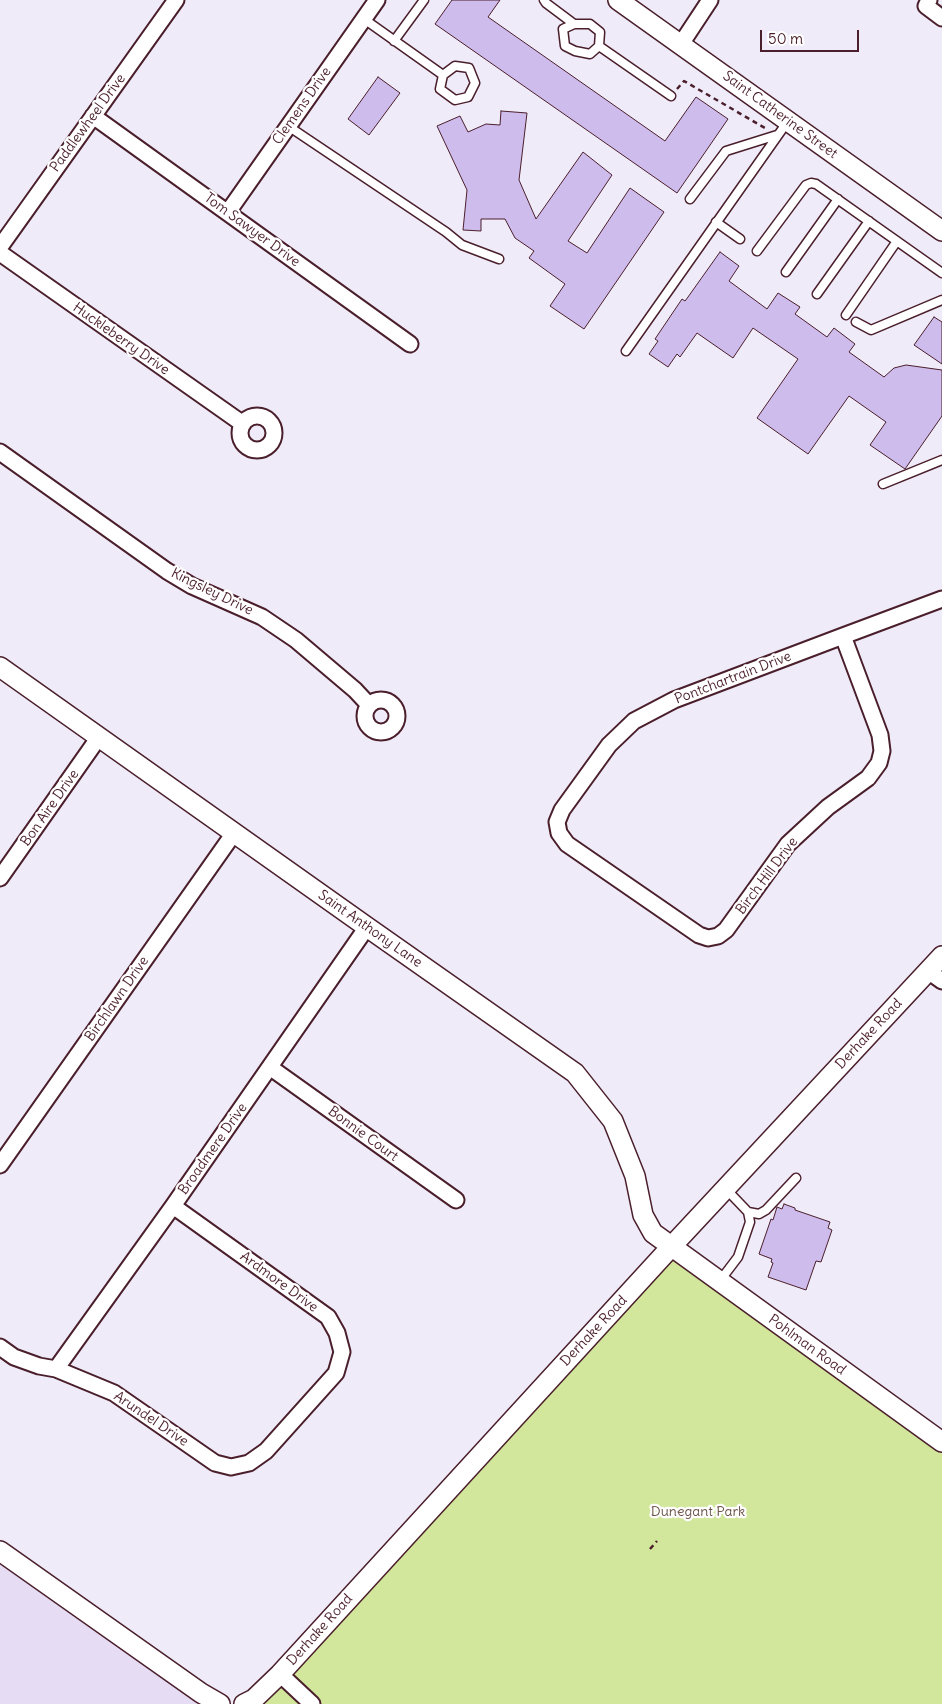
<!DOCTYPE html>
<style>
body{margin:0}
#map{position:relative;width:942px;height:1704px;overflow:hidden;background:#f0ebf9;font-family:Delius,sans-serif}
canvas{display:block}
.scale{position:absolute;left:760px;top:30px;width:99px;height:22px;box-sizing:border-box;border:2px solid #4a1f2b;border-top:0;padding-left:6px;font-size:15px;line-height:18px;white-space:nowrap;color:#4a1f2b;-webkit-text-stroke:4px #fff;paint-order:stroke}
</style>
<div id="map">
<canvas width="942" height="1704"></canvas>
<div class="scale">50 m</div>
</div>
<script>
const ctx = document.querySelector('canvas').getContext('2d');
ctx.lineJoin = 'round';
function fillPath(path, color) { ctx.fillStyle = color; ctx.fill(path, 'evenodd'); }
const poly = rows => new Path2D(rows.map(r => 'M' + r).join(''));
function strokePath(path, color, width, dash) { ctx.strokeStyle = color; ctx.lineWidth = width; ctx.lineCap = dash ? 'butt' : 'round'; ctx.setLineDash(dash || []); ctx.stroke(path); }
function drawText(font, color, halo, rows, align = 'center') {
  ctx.font = font + ' Delius,sans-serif'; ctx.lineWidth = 4.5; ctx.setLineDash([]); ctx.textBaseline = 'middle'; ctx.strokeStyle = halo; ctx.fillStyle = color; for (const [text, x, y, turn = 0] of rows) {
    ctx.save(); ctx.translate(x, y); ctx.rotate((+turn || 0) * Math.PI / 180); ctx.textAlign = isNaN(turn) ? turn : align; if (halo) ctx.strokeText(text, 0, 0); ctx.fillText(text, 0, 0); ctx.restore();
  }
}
const built = poly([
 [0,1559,211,1704,0,1704]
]);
const green = poly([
 [671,1261,677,1261,942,1452,942,1704,260,1704]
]);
const building = poly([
 [452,0,500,0,488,17,665,141,696,97,728,119,677,193,435,24,452,0],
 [378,77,400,93,369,135,348,119,378,77],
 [501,111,527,113,519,180,536,219,583,152,612,175,568,241,587,253,630,188,664,212,584,329,550,306,565,284,529,258,534,251,515,238,505,219,481,219,481,231,463,230,467,190,437,126,460,116,468,132,486,124,500,125,501,111],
 [720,252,739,266,729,281,767,309,778,293,800,307,795,314,827,337,834,328,855,344,849,352,884,377,894,368,906,365,942,370,942,416,905,469,870,445,886,422,849,396,808,454,757,418,798,359,753,328,733,358,697,333,680,357,677,354,668,367,649,354,658,341,655,339,682,299,685,301,688,297,720,252],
 [934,317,942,322,942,364,914,345,934,317],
 [784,1204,795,1208,795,1210,830,1222,828,1228,832,1230,821,1262,816,1261,806,1290,768,1277,773,1263,771,1262,772,1259,759,1254,771,1219,773,1220,777,1207,782,1209,784,1204]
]);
const path = poly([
 [677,89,684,81,765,128],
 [650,1549,657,1541]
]);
const service = poly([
 [544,0,546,3,574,24,590,24,600,32,599,46,671,96],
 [364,19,443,75,440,89,455,100,468,97,475,83,469,68,455,66,443,75],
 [574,24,563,29,565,46,575,51,590,54,599,46],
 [394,41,424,0],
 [288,126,446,232,462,245,499,259],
 [690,199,726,151,777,135],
 [716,222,740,239],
 [757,251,803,189,806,185,811,183,816,184,942,273],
 [786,272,838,199],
 [817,294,869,221],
 [846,315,897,241],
 [856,322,871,330,942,300],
 [626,351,788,121],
 [883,484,942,460],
 [748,1212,759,1214,766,1210,796,1178],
 [719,1282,738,1257,750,1222,748,1212,726,1189]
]);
const minor = poly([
 [929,0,926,6,942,18],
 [681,44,710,0],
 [93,116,410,344],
 [228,212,377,0],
 [0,247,176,0],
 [0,253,243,424],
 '240 433a17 17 0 1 1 34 0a17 17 0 1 1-34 0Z',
 [0,452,167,571,192,586,262,617,296,640,355,690,369,705],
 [843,636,880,735,882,751,879,763,868,778,828,807,788,844,726,930,718,936,708,938,699,935,567,844,559,833,557,822,562,810,609,745,634,721,674,700,843,636,942,599],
 '365 716a16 16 0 1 1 32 0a16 16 0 1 1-32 0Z',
 [0,878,99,737],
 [928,971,942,981],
 [271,1068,456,1200],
 [0,1165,234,833],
 [0,1347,14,1357,39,1366,56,1369,114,1393,215,1463,231,1467,249,1463,266,1451,336,1373,342,1352,337,1333,328,1317,173,1206],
 [56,1369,173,1206,367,927],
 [280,1674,312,1704]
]);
const tertiary = poly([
 [618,0,942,231],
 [0,667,367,927,575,1073,613,1121,635,1176,643,1215,653,1233,942,1442],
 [0,1551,201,1693,220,1704],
 [244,1704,254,1699,280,1674,671,1247,942,956]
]);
const streetNames = [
 ["Clemens Drive",302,106,-55],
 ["Saint Catherine Street",780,115,36],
 ["Paddlewheel Drive",88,123,-54],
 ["Tom Sawyer Drive",252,230,36],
 ["Huckleberry Drive",121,339,35],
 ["Kingsley Drive",212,592,26],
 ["Pontchartrain Drive",733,678,-21],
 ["Bon Aire Drive",50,808,-55],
 ["Birch Hill Drive",767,876,-53],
 ["Saint Anthony Lane",370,929,35],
 ["Birchlawn Drive",117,999,-55],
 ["Derhake Road",869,1034,-47],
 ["Bonnie Court",363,1134,36],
 ["Broadmere Drive",213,1149,-55],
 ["Ardmore Drive",279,1282,36],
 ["Derhake Road",594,1331,-47],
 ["Pohlman Road",807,1345,36],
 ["Arundel Drive",151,1419,34],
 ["Derhake Road",320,1630,-48]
];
const parkNames = [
 ["Dunegant Park",698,1512]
];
fillPath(built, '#e6ddf5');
fillPath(green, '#d2e79c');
fillPath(building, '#cebcec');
strokePath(building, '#4a1f2b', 1);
strokePath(service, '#4a1f2b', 11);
strokePath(minor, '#4a1f2b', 19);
strokePath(tertiary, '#4a1f2b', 22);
strokePath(path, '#4a1f2b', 2.5, [5, 4]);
strokePath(service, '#fff', 8);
strokePath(minor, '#fff', 15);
strokePath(tertiary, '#fff', 19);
drawText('14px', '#4a1f2b', '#fff', streetNames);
drawText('14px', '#6c5147', '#fff', parkNames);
</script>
